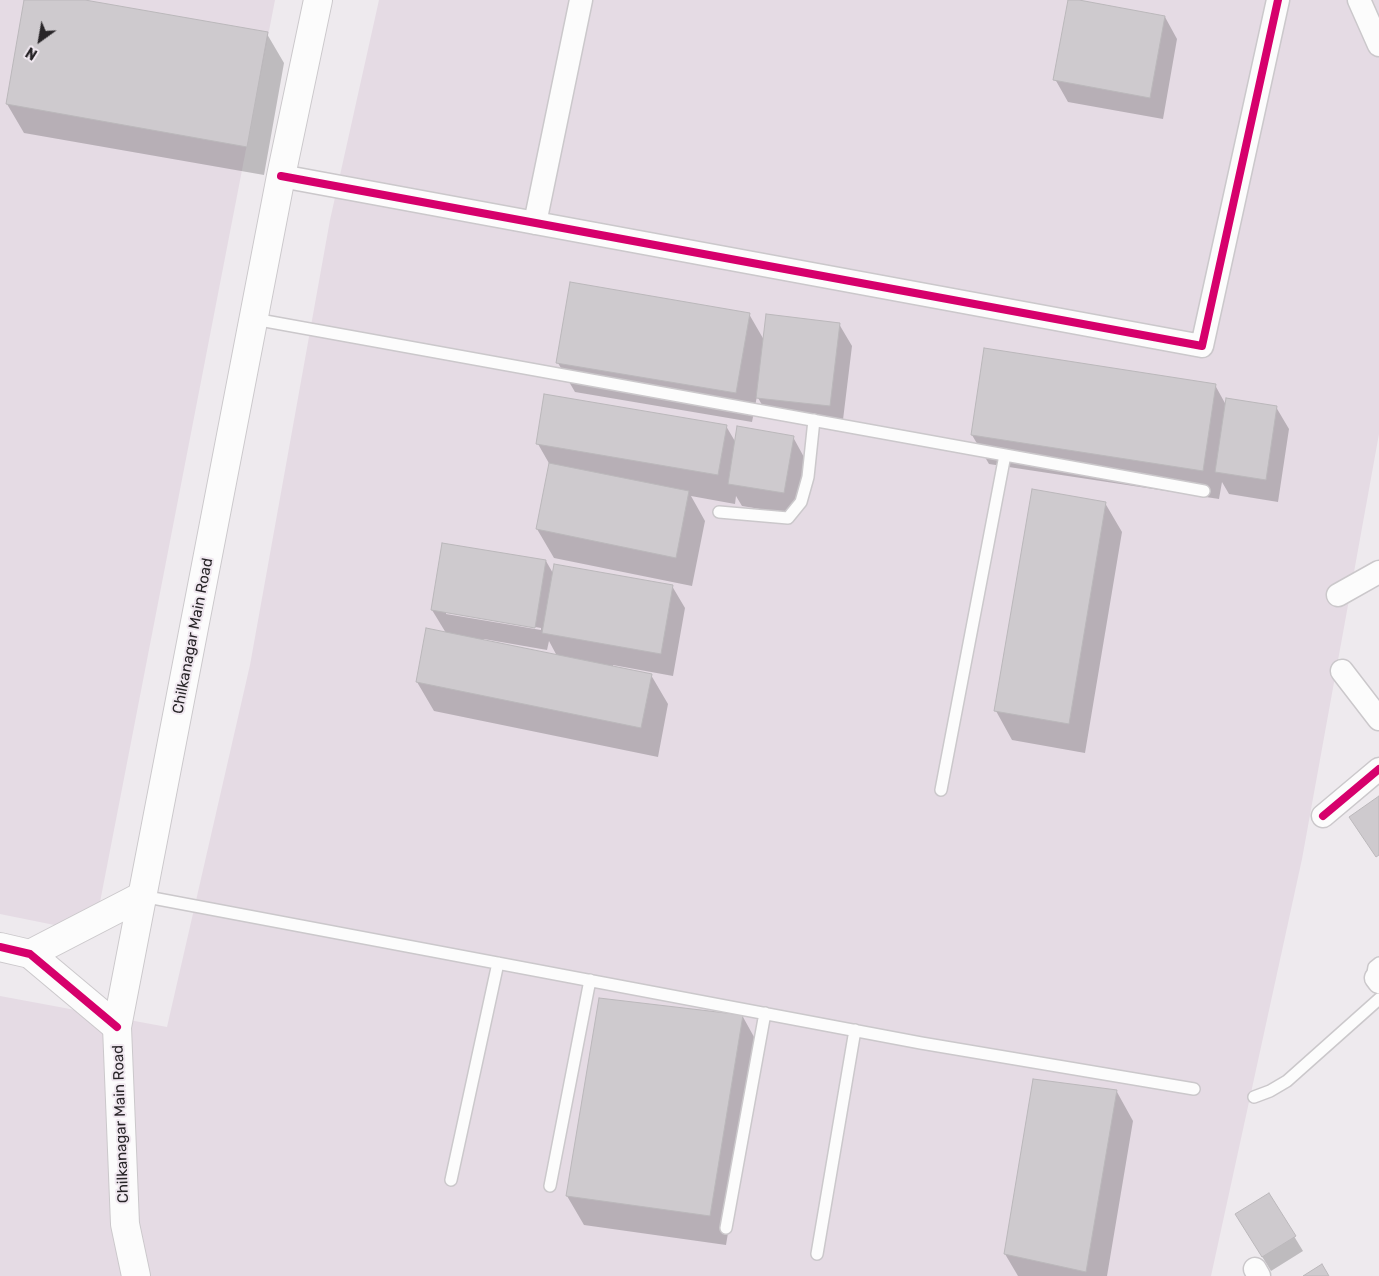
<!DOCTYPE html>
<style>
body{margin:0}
#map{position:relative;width:1379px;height:1276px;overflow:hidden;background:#eeeaee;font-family:Rubik,sans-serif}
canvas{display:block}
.north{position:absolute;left:15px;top:15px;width:50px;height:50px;-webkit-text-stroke:4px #f0e8f0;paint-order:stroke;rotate:212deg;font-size:14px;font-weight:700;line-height:20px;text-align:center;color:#282528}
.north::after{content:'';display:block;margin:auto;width:18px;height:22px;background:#282528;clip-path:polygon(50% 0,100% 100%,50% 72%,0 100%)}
</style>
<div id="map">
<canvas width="1379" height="1276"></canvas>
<div class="north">N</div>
</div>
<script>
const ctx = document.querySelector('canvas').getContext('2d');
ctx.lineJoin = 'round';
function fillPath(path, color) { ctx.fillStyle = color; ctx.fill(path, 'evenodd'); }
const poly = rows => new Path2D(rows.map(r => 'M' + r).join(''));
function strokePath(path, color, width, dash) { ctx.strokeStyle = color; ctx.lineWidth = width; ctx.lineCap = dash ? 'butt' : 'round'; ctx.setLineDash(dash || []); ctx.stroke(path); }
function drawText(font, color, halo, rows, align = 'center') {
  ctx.font = font + ' Rubik,sans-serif'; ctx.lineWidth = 4; ctx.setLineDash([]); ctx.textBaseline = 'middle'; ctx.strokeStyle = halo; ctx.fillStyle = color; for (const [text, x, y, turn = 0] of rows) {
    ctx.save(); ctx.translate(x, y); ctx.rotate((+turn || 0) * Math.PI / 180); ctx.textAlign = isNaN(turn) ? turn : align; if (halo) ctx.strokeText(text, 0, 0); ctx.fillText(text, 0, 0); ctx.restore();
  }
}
const built = poly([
 [0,0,275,0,94,933,0,914],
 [379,0,1379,0,1379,434,1302,859,1211,1276,0,1276,0,996,167,1027,250,665,330,220]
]);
const shadow = poly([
 [25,0,78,0,267,34,284,63,264,175,24,133,7,104],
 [1070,0,1165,17,1177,39,1163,119,1068,102,1055,79],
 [749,314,764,340,839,324,852,346,842,428,770,419,757,396,752,422,575,392,558,363],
 [1215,385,1226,405,1276,407,1289,429,1278,502,1229,494,1222,482,1219,499,989,464,972,435],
 [726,426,736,443,793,437,805,459,796,515,742,506,736,496,735,504,691,496,705,521,692,586,554,558,537,529,550,465,538,444],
 [1105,503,1122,532,1085,753,1012,740,996,711],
 [546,561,554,575,672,586,685,608,673,676,613,665,613,667,651,675,668,704,658,757,434,711,417,682,446,633,432,610],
 [446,612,541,628,541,630,446,614],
 [484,639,547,650,549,641,557,656,483,641],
 [743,1017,759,1046,726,1245,584,1225,567,1196],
 [1117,1092,1133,1121,1107,1276,1018,1276,1005,1254],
 [1269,1195,1303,1251,1271,1271,1245,1229]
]);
const building = poly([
 [24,0,85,0,268,32,247,147,6,104,24,0],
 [1068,0,1079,0,1165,16,1150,98,1053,80,1068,0],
 [570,282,750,313,736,393,556,363,570,282],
 [766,314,840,323,830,406,756,398,766,314],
 [984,348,1216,384,1203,471,971,435,984,348],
 [544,394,727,425,718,475,536,444,544,394],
 [1226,398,1277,406,1266,480,1215,472,1226,398],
 [737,426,794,436,784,493,728,484,737,426],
 [549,463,689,491,676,558,536,529,549,463],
 [1032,489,1106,502,1069,724,994,711,1032,489],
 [442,543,546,560,535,628,431,610,442,543],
 [554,564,673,585,661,654,542,633,554,564],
 [426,628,652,674,641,728,416,682,426,628],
 [1379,796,1379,855,1376,857,1349,817,1379,796],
 [599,998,743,1015,710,1216,566,1196,599,998],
 [1033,1079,1117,1090,1086,1272,1004,1254,1033,1079],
 [1269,1193,1296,1236,1262,1257,1235,1214,1269,1193],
 [1322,1264,1329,1276,1303,1276,1322,1264]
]);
const service = poly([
 [254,319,1204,491],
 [719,512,788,518,801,502,808,477,814,420],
 [941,790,1005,455],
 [142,896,921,1043,1194,1089],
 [1376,978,1373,973,1374,967,1379,963],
 [1254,1097,1270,1091,1287,1081,1379,999],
 [451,1180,498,963],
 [550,1186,590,980],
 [726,1228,765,1013],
 [817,1254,855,1030]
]);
const minor = poly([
 [1359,0,1379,45],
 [281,176,1202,346,1278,0],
 [535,223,581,0],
 [1338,595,1379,572],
 [1342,671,1379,719],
 [1323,816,1379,769],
 [1376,978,1379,982],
 [1255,1269,1259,1276]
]);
const tertiary = poly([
 [0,947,30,954,117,1027],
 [30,954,142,896]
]);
const secondary = poly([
 [136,1276,125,1224,117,1027,281,176,318,0]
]);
const cycleway = poly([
 [281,176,1202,346,1278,0],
 [1323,816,1379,769],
 [0,947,30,954,117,1027]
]);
const streetNames = [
 ["Chilkanagar Main Road",193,636,-79],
 ["Chilkanagar Main Road",121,1124,-92]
];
fillPath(built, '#e5dbe4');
fillPath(shadow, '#0003');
fillPath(building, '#cecace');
strokePath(building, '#bbb8bb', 1);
strokePath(service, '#cbc8cb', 14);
strokePath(minor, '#cbc8cb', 25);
strokePath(tertiary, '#cbc8cb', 30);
strokePath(secondary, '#cbc8cb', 30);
strokePath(service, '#fcfcfc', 11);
strokePath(minor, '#fcfcfc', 22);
strokePath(tertiary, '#fcfcfc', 28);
strokePath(secondary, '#fcfcfc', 28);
strokePath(cycleway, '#d6006c', 8);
drawText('15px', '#282528', '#f0e8f0', streetNames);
</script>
